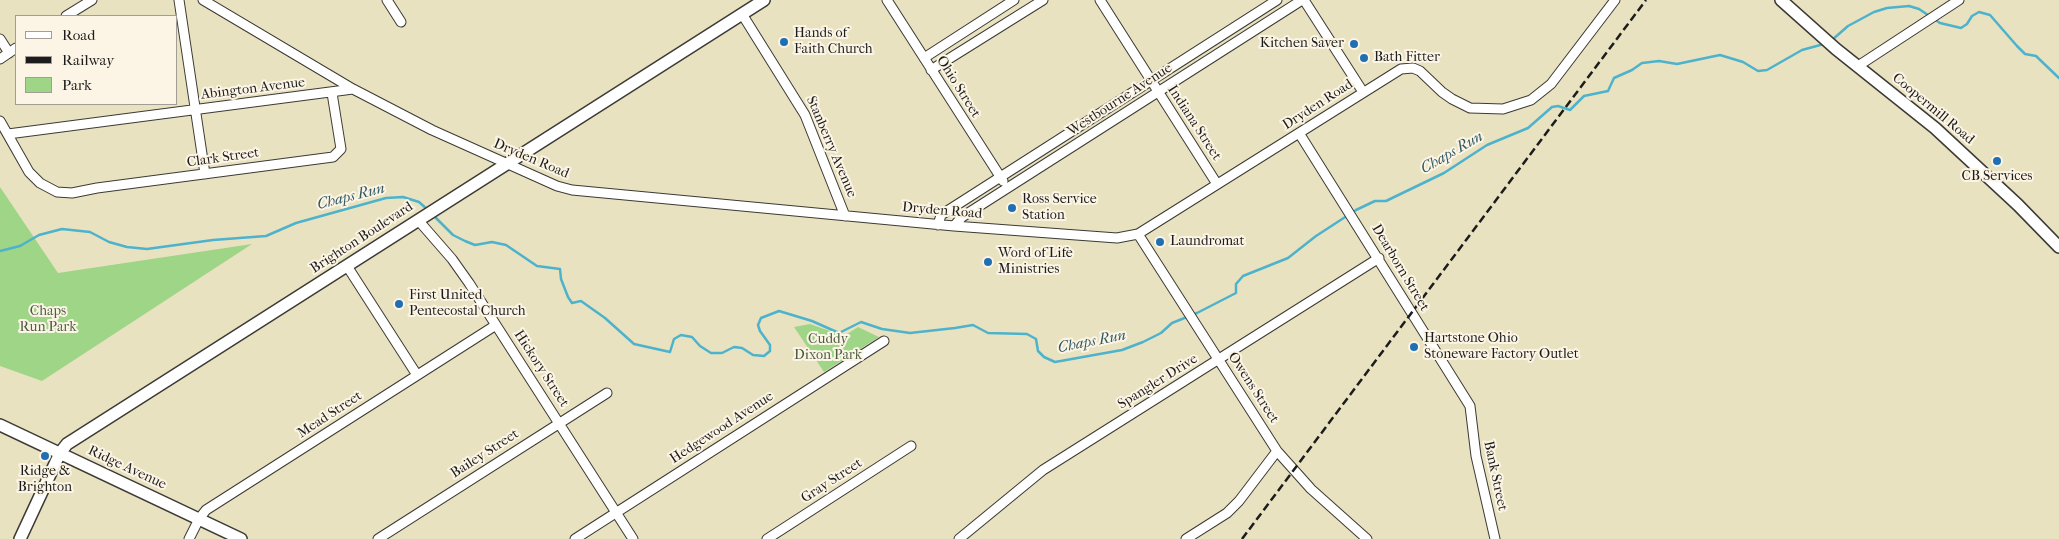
<!DOCTYPE html>
<style>
body{margin:0}
#map{position:relative;width:2059px;height:539px;overflow:hidden;background:#e9e2c0;font-family:"IM FELL French Canon",serif}
canvas{display:block}
.legend{position:absolute;left:15px;top:15px;width:162px;height:90px;box-sizing:border-box;background:#fcf5e5;border:1px solid #a29e95;margin:0;padding:6px 9px;list-style:none;font-size:15px;color:#1c1c1c}
.legend li{display:flex;align-items:center;gap:10px;height:25px}
.legend b{width:25px;border:1px solid #a29e95}
</style>
<div id="map">
<canvas width="2059" height="539"></canvas>
<ul class="legend">
<li><b style="height:6px;background:#fff"></b>Road</li>
<li><b style="height:6px;background:#1c1c1c"></b>Railway</li>
<li><b style="height:14px;background:#9ed587"></b>Park</li>
</ul>
</div>
<script>
const ctx = document.querySelector('canvas').getContext('2d');
ctx.lineJoin = 'round';
function fillPath(path, color) { ctx.fillStyle = color; ctx.fill(path, 'evenodd'); }
const poly = rows => new Path2D(rows.map(r => 'M' + r).join(''));
function strokePath(path, color, width, dash) { ctx.strokeStyle = color; ctx.lineWidth = width; ctx.lineCap = dash ? 'butt' : 'round'; ctx.setLineDash(dash || []); ctx.stroke(path); }
function drawText(font, color, halo, rows, align = 'center') {
  ctx.font = font + ' "IM FELL French Canon",serif'; ctx.lineWidth = 4; ctx.setLineDash([]); ctx.textBaseline = 'middle'; ctx.strokeStyle = halo; ctx.fillStyle = color; for (const [text, x, y, turn = 0] of rows) {
    ctx.save(); ctx.translate(x, y); ctx.rotate((+turn || 0) * Math.PI / 180); ctx.textAlign = isNaN(turn) ? turn : align; if (halo) ctx.strokeText(text, 0, 0); ctx.fillText(text, 0, 0); ctx.restore();
  }
}
const green = poly([
 [0,187,58,273,252,244,42,381,0,366],
 [810,324,844,336,858,327,879,337,824,372,794,327]
]);
const stream = poly([
 [1832,40,1848,26,1874,12,1887,8,1909,6,1919,9,1940,23,1961,28,1967,24,1972,16,1979,12,1990,15,2017,46,2025,54,2036,56,2059,78],
 [432,214,453,235,465,241,475,245,492,242,506,245,537,266,560,269,561,279,568,297,572,303,581,301,605,318,634,344,670,352,674,339,681,335,692,337,700,346,711,353,722,353,734,347,742,348,753,355,764,356,770,351,770,345,760,331,758,325,761,318,779,311,812,321,839,333,861,322,882,329,910,333,955,328,973,325,988,333,1027,334,1036,339,1038,351,1044,357,1055,362,1122,350,1143,342,1161,333,1172,323,1197,313,1236,293,1236,284,1243,276,1288,258,1316,236,1356,210,1375,201,1386,201,1444,173,1487,145,1528,128,1552,107,1558,106,1570,110,1584,96,1608,91,1614,78,1632,70,1642,63,1659,61,1677,64,1720,55,1743,62,1758,71,1767,70,1802,50,1824,44],
 [0,251,20,246,39,235,62,229,90,232,109,242,127,247,147,249,213,240,266,236,296,223,386,198,403,197,419,202,428,210]
]);
const minor = poly([
 [179,0,205,174],
 [203,0,353,89,432,130,557,186,572,190,954,226,1117,238,1138,234,1401,69,1413,68,1420,71,1442,92,1452,99,1470,108,1503,109,1531,100,1551,84,1615,0],
 [387,0,401,22],
 [887,0,1003,181],
 [1100,0,1217,184],
 [1304,0,1363,92],
 [742,14,805,115,845,216],
 [66,16,92,0],
 [0,39,9,53],
 [924,58,1014,0],
 [0,59,16,48],
 [1858,66,1959,0],
 [931,70,1043,0],
 [0,121,29,172,40,183,57,192,72,193,97,188,333,157,341,149,332,93],
 [1299,133,1470,406,1476,456,1495,539],
 [8,134,353,89],
 [418,220,452,259,469,283,633,539],
 [938,225,941,215,1277,0],
 [954,226,962,217,1302,0],
 [1138,234,1277,451,1311,489,1367,539],
 [347,266,417,375],
 [189,539,199,519,206,510,496,325],
 [378,539,607,393],
 [575,539,884,341],
 [767,539,911,446],
 [959,539,1043,470,1379,258],
 [1186,539,1227,513,1239,501,1277,451]
]);
const tertiary = poly([
 [1781,0,1836,49,1935,128,2018,205,2059,247],
 [0,425,241,539],
 [20,539,60,453,67,444,764,0]
]);
const rail = poly([
 [1242,539,1646,0]
]);
const markers = [
 [784,42,5,"#1f6fb2"],
 [1354,44,5,"#1f6fb2"],
 [1364,58,5,"#1f6fb2"],
 [1997,161,5,"#1f6fb2"],
 [1012,208,5,"#1f6fb2"],
 [1160,242,5,"#1f6fb2"],
 [988,262,5,"#1f6fb2"],
 [399,304,5,"#1f6fb2"],
 [1414,347,5,"#1f6fb2"],
 [45,456,5,"#1f6fb2"]
];
const poiNames = [
 ["Hands of",794,34],
 ["Faith Church",794,50],
 ["Kitchen Saver",1344,44,"right"],
 ["Bath Fitter",1374,58],
 ["CB Services",1997,177,"center"],
 ["Ross Service",1022,200],
 ["Station",1022,216],
 ["Laundromat",1170,242],
 ["Word of Life",998,254],
 ["Ministries",998,270],
 ["First United",409,296],
 ["Pentecostal Church",409,312],
 ["Hartstone Ohio",1424,339],
 ["Stoneware Factory Outlet",1424,355],
 ["Ridge &",45,472,"center"],
 ["Brighton",45,488,"center"]
];
const streetNames = [
 ["Ohio Street",958,87,58],
 ["Abington Avenue",253,89,-7],
 ["Westbourne Avenue",1120,100,-33],
 ["Dryden Road",1318,105,-33],
 ["Coopermill Road",1933,109,40],
 ["Indiana Street",1194,123,57],
 ["Stanberry Avenue",831,147,67],
 ["Clark Street",223,158,-8],
 ["Dryden Road",531,159,23],
 ["Dryden Road",942,211,5],
 ["Brighton Boulevard",362,238,-33],
 ["Dearborn Street",1400,268,59],
 ["Hickory Street",541,369,57],
 ["Spangler Drive",1158,382,-32],
 ["Owens Street",1253,388,57],
 ["Mead Street",330,415,-33],
 ["Hedgewood Avenue",722,428,-33],
 ["Bailey Street",485,454,-33],
 ["Ridge Avenue",127,468,25],
 ["Bank Street",1495,476,78],
 ["Gray Street",832,481,-33]
];
const parkNames = [
 ["Chaps",48,312],
 ["Run Park",48,328],
 ["Cuddy",828,340],
 ["Dixon Park",828,356]
];
const waterNames = [
 ["Chaps Run",1452,153,-30],
 ["Chaps Run",351,197,-14],
 ["Chaps Run",1092,342,-11]
];
fillPath(green, '#9ed587');
strokePath(stream, '#4db2cc', 2.5);
strokePath(minor, '#3b3a35', 11);
strokePath(tertiary, '#3b3a35', 14);
strokePath(minor, '#fff', 9);
strokePath(tertiary, '#fff', 11);
strokePath(rail, '#1c1c1c', 2.5, [8, 4]);
for (const [x, y, r, color] of markers) { const dot = new Path2D(); dot.arc(x, y, r, 0, 2 * Math.PI); ctx.fillStyle = color; ctx.fill(dot); strokePath(dot, '#fcf5e5', 2); }
drawText('14px', '#1c1c1c', '#fcf5e5', poiNames, 'left');
drawText('14px', '#1c1c1c', '#fcf5e5', streetNames);
drawText('14px', '#4a5d41', '#fcf5e5', parkNames);
drawText('italic 15px', '#305862', '#fcf5e5', waterNames);
</script>
